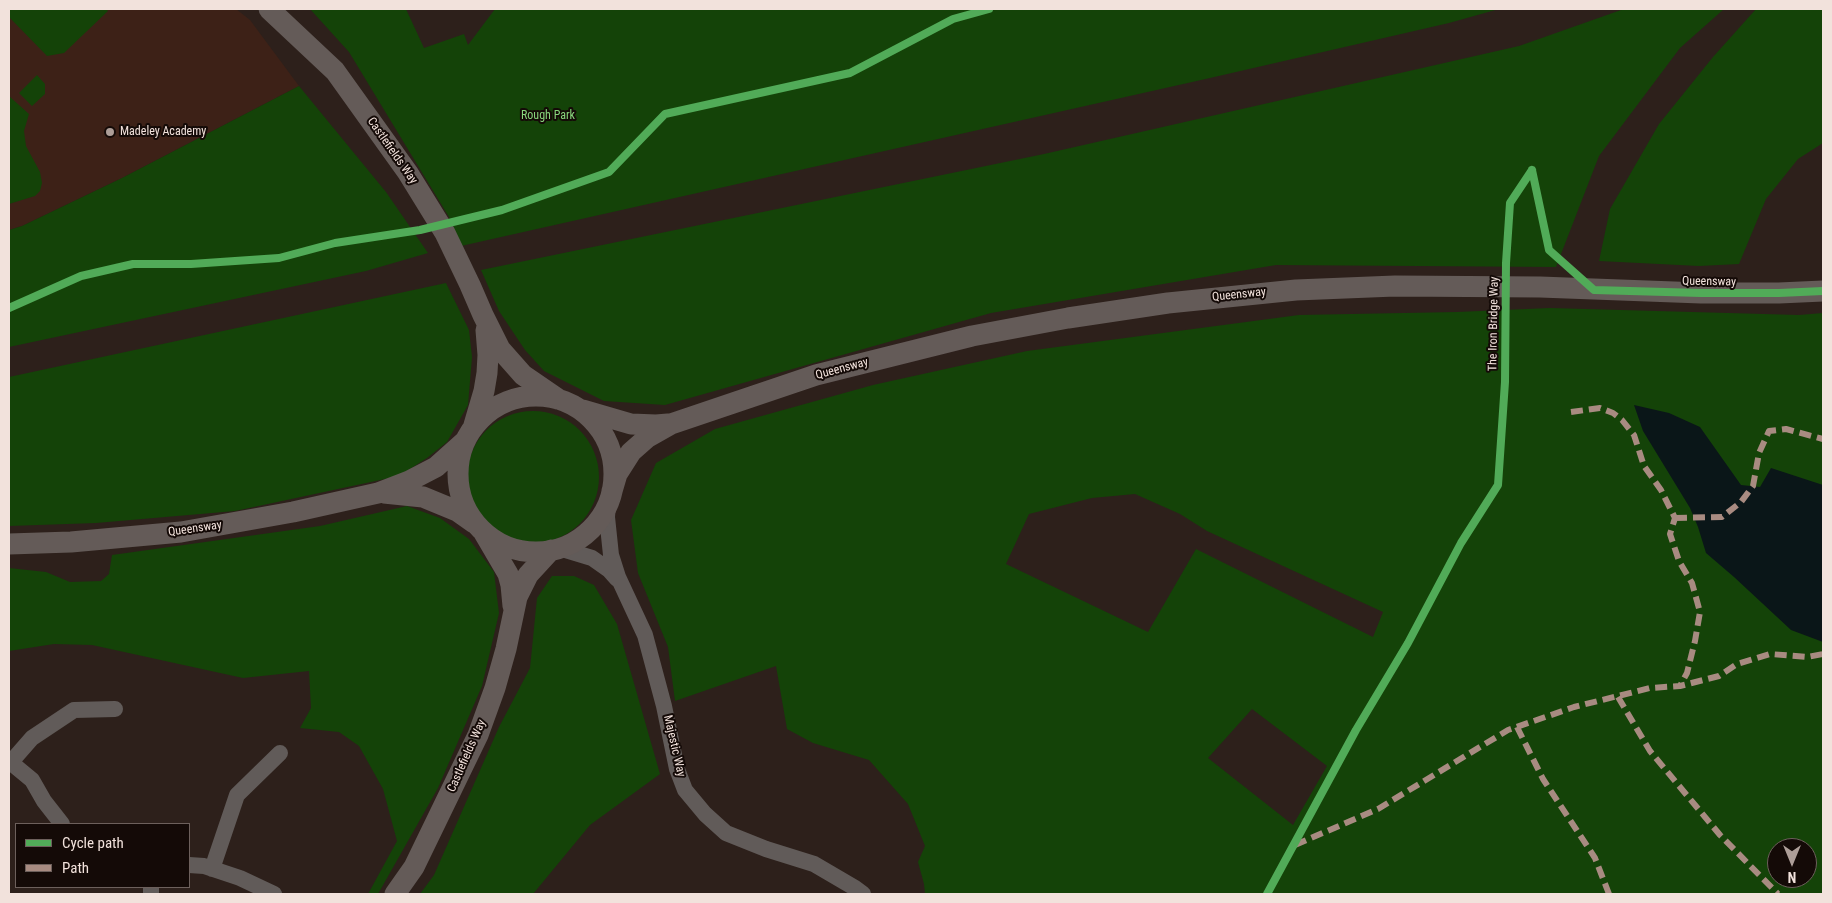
<!DOCTYPE html>
<style>
body{margin:0}
#map{position:relative;width:1832px;height:903px;overflow:hidden;background:#2d201b;font-family:"Roboto Condensed",sans-serif}
canvas{display:block}
.frame{position:absolute;inset:0;border:10px solid #f2e2dc;pointer-events:none}
.legend{position:absolute;left:15px;top:823px;width:175px;height:65px;box-sizing:border-box;background:#140a07;border:1px solid #6d605c;margin:0;padding:6px 9px;list-style:none;font-size:15px;color:#f2e2dc}
.legend li{display:flex;align-items:center;gap:10px;height:25px}
.legend b{width:25px;border:1px solid #6d605c}
.north{position:absolute;left:1767px;top:838px;width:50px;height:50px;box-sizing:border-box;background:#140a07;border:1px solid #6d605c;border-radius:50%;rotate:180deg;font-size:14px;font-weight:700;line-height:20px;text-align:center;color:#f2e2dc}
.north::after{content:'';display:block;margin:auto;width:18px;height:22px;background:#ad9e98;clip-path:polygon(50% 0,100% 100%,50% 72%,0 100%)}
</style>
<div id="map">
<canvas width="1832" height="903"></canvas>
<div class="frame"></div>
<ul class="legend">
<li><b style="height:6px;background:#51ab58"></b>Cycle path</li>
<li><b style="height:6px;background:#a88b81"></b>Path</li>
</ul>
<div class="north">N</div>
</div>
<script>
const ctx = document.querySelector('canvas').getContext('2d');
ctx.lineJoin = 'round';
function fillPath(path, color) { ctx.fillStyle = color; ctx.fill(path, 'evenodd'); }
const poly = rows => new Path2D(rows.map(r => 'M' + r).join(''));
function strokePath(path, color, width, dash) { ctx.strokeStyle = color; ctx.lineWidth = width; ctx.lineCap = dash ? 'butt' : 'round'; ctx.setLineDash(dash || []); ctx.stroke(path); }
function drawText(font, color, halo, rows, align = 'center') {
  ctx.font = font + ' "Roboto Condensed",sans-serif'; ctx.lineWidth = 4; ctx.setLineDash([]); ctx.textBaseline = 'middle'; ctx.strokeStyle = halo; ctx.fillStyle = color; for (const [text, x, y, turn = 0] of rows) {
    ctx.save(); ctx.translate(x, y); ctx.rotate((+turn || 0) * Math.PI / 180); ctx.textAlign = isNaN(turn) ? turn : align; if (halo) ctx.strokeText(text, 0, 0); ctx.fillText(text, 0, 0); ctx.restore();
  }
}
const built = poly([
 [9,9,236,9,250,20,299,86,122,178,22,226,9,230]
]);
const green = poly([
 [9,9,106,9,108,11,64,53,47,56,9,17],
 [310,9,406,9,424,48,464,34,468,45,495,9,1499,9,1449,23,1210,78,461,246,449,217,349,52],
 [1624,9,1724,9,1680,48,1599,156,1556,267,1276,265,991,313,665,405,604,401,544,371,525,350,499,311,481,270,1044,154,1519,46],
 [1756,9,1823,9,1823,143,1798,159,1766,199,1739,264,1699,266,1599,261,1610,209,1659,124,1713,57],
 [37,75,45,84,45,94,32,106,19,93],
 [299,86,386,192,428,253,366,271,9,347,9,230,22,226,122,178],
 [9,96,29,114,24,131,26,146,40,172,42,183,40,191,35,196,9,204],
 [446,283,469,330,472,357,468,405,447,442,427,458,399,476,235,511,96,523,9,526,9,377],
 [1550,308,1799,315,1823,313,1823,894,925,894,924,884,918,862,925,846,908,804,869,760,813,743,787,729,776,666,675,701,668,647,638,573,631,520,656,463,715,429,873,385,1027,351,1299,315,1457,312],
 [1135,494,1180,514,1207,531,1383,612,1373,637,1196,549,1148,632,1006,564,1029,514,1092,498],
 [1252,709,1327,766,1293,825,1208,758],
 [1777,848,1807,848,1807,878,1777,878],
 '467 477a66 66 0 1 1 132 0a66 66 0 1 1-132 0Z',
 [407,506,440,518,469,539,494,572,499,613,482,686,438,788,378,894,368,894,397,841,383,789,359,746,339,732,300,728,311,708,309,671,243,678,92,645,54,644,9,651,9,568,46,572,70,582,101,581,109,574,112,555,320,526],
 [552,576,574,576,594,585,617,624,660,774,590,825,533,894,420,894,434,875,499,727,530,668,537,598]
]);
const water = poly([
 [1634,405,1669,413,1700,427,1741,485,1760,487,1771,468,1823,485,1823,642,1791,630,1734,577,1706,553,1698,527,1690,508,1643,431]
]);
const minor = poly([
 [608,504,607,517,611,555,618,577,645,635,664,706,677,769,685,790,705,814,726,833,766,849,814,864,855,888,863,894],
 [559,548,592,558,609,570,617,579],
 [9,761,32,780,44,801,62,824],
 [11,762,32,738,74,710,115,709],
 [189,865,204,866,240,878,274,894],
 [212,869,237,795,280,753],
 [151,887,151,894]
]);
const major = poly([
 [269,9,335,71,408,173,445,233,470,285,483,315,500,349,523,375,558,399],
 '458 474a78 78 0 1 1 156 0a78 78 0 1 1-156 0Z',
 [583,410,631,424,656,425,668,424],
 [474,425,484,391,487,373,488,355,486,330],
 [612,491,617,474,631,452,648,437,671,424,816,375,972,336,1068,318,1168,303,1296,290,1395,286,1540,287,1701,293,1779,293,1823,291],
 [384,493,423,497,457,511,474,523],
 [484,533,508,574,511,585,513,606],
 [9,544,71,542,181,532,293,512,378,493,409,481,436,467,465,441],
 [395,894,414,867,478,735,495,688,506,649,517,597,528,575,551,550]
]);
const quiet = poly([
 [1571,412,1600,408,1613,413,1622,420,1634,435,1644,466,1661,490,1675,518,1670,534,1679,561,1692,583,1700,612,1695,641,1687,673,1680,686],
 [1675,518,1722,517,1741,502,1753,486,1759,453,1769,431,1786,429,1823,439],
 [1618,697,1650,751,1720,835,1778,894],
 [1517,727,1543,779,1595,858,1609,894],
 [1295,845,1378,809,1508,730,1574,707,1650,688,1680,686,1719,676,1737,664,1770,654,1807,657,1823,654]
]);
const cycleway = poly([
 [1532,170,1549,250,1594,290,1701,293,1779,293,1823,291],
 [9,308,81,276,133,264,191,264,279,258,335,243,420,230,502,210,609,172,665,114,850,73,953,19,989,9],
 [1267,894,1356,730,1408,643,1461,543,1498,485,1505,382,1506,263,1510,203,1532,170]
]);
const markers = [
 [110,132,5,"#ad9e98"]
];
const parkNames = [
 ["Rough Park",548,116]
];
const poiNames = [
 ["Madeley Academy",120,132]
];
const streetNames = [
 ["Castlefields Way",392,151,55],
 ["Queensway",1709,282,1],
 ["Queensway",1239,295,-6],
 ["The Iron Bridge Way",1494,324,-89],
 ["Queensway",842,369,-15],
 ["Queensway",195,529,-8],
 ["Majestic Way",674,746,77],
 ["Castlefields Way",467,756,-66]
];
fillPath(built, '#3d2117');
fillPath(green, '#144308');
fillPath(water, '#0a1618');
strokePath(minor, '#615b59', 16);
strokePath(major, '#645b58', 21);
strokePath(quiet, '#a88b81', 6, [12, 6]);
strokePath(cycleway, '#51ab58', 8);
for (const [x, y, r, color] of markers) { const dot = new Path2D(); dot.arc(x, y, r, 0, 2 * Math.PI); ctx.fillStyle = color; ctx.fill(dot); strokePath(dot, '#140a07', 2); }
drawText('12px', '#88d57c', '#140a07', parkNames);
drawText('12px', '#f2e2dc', '#140a07', poiNames, 'left');
drawText('12px', '#f2e2dc', '#140a07', streetNames);
</script>
